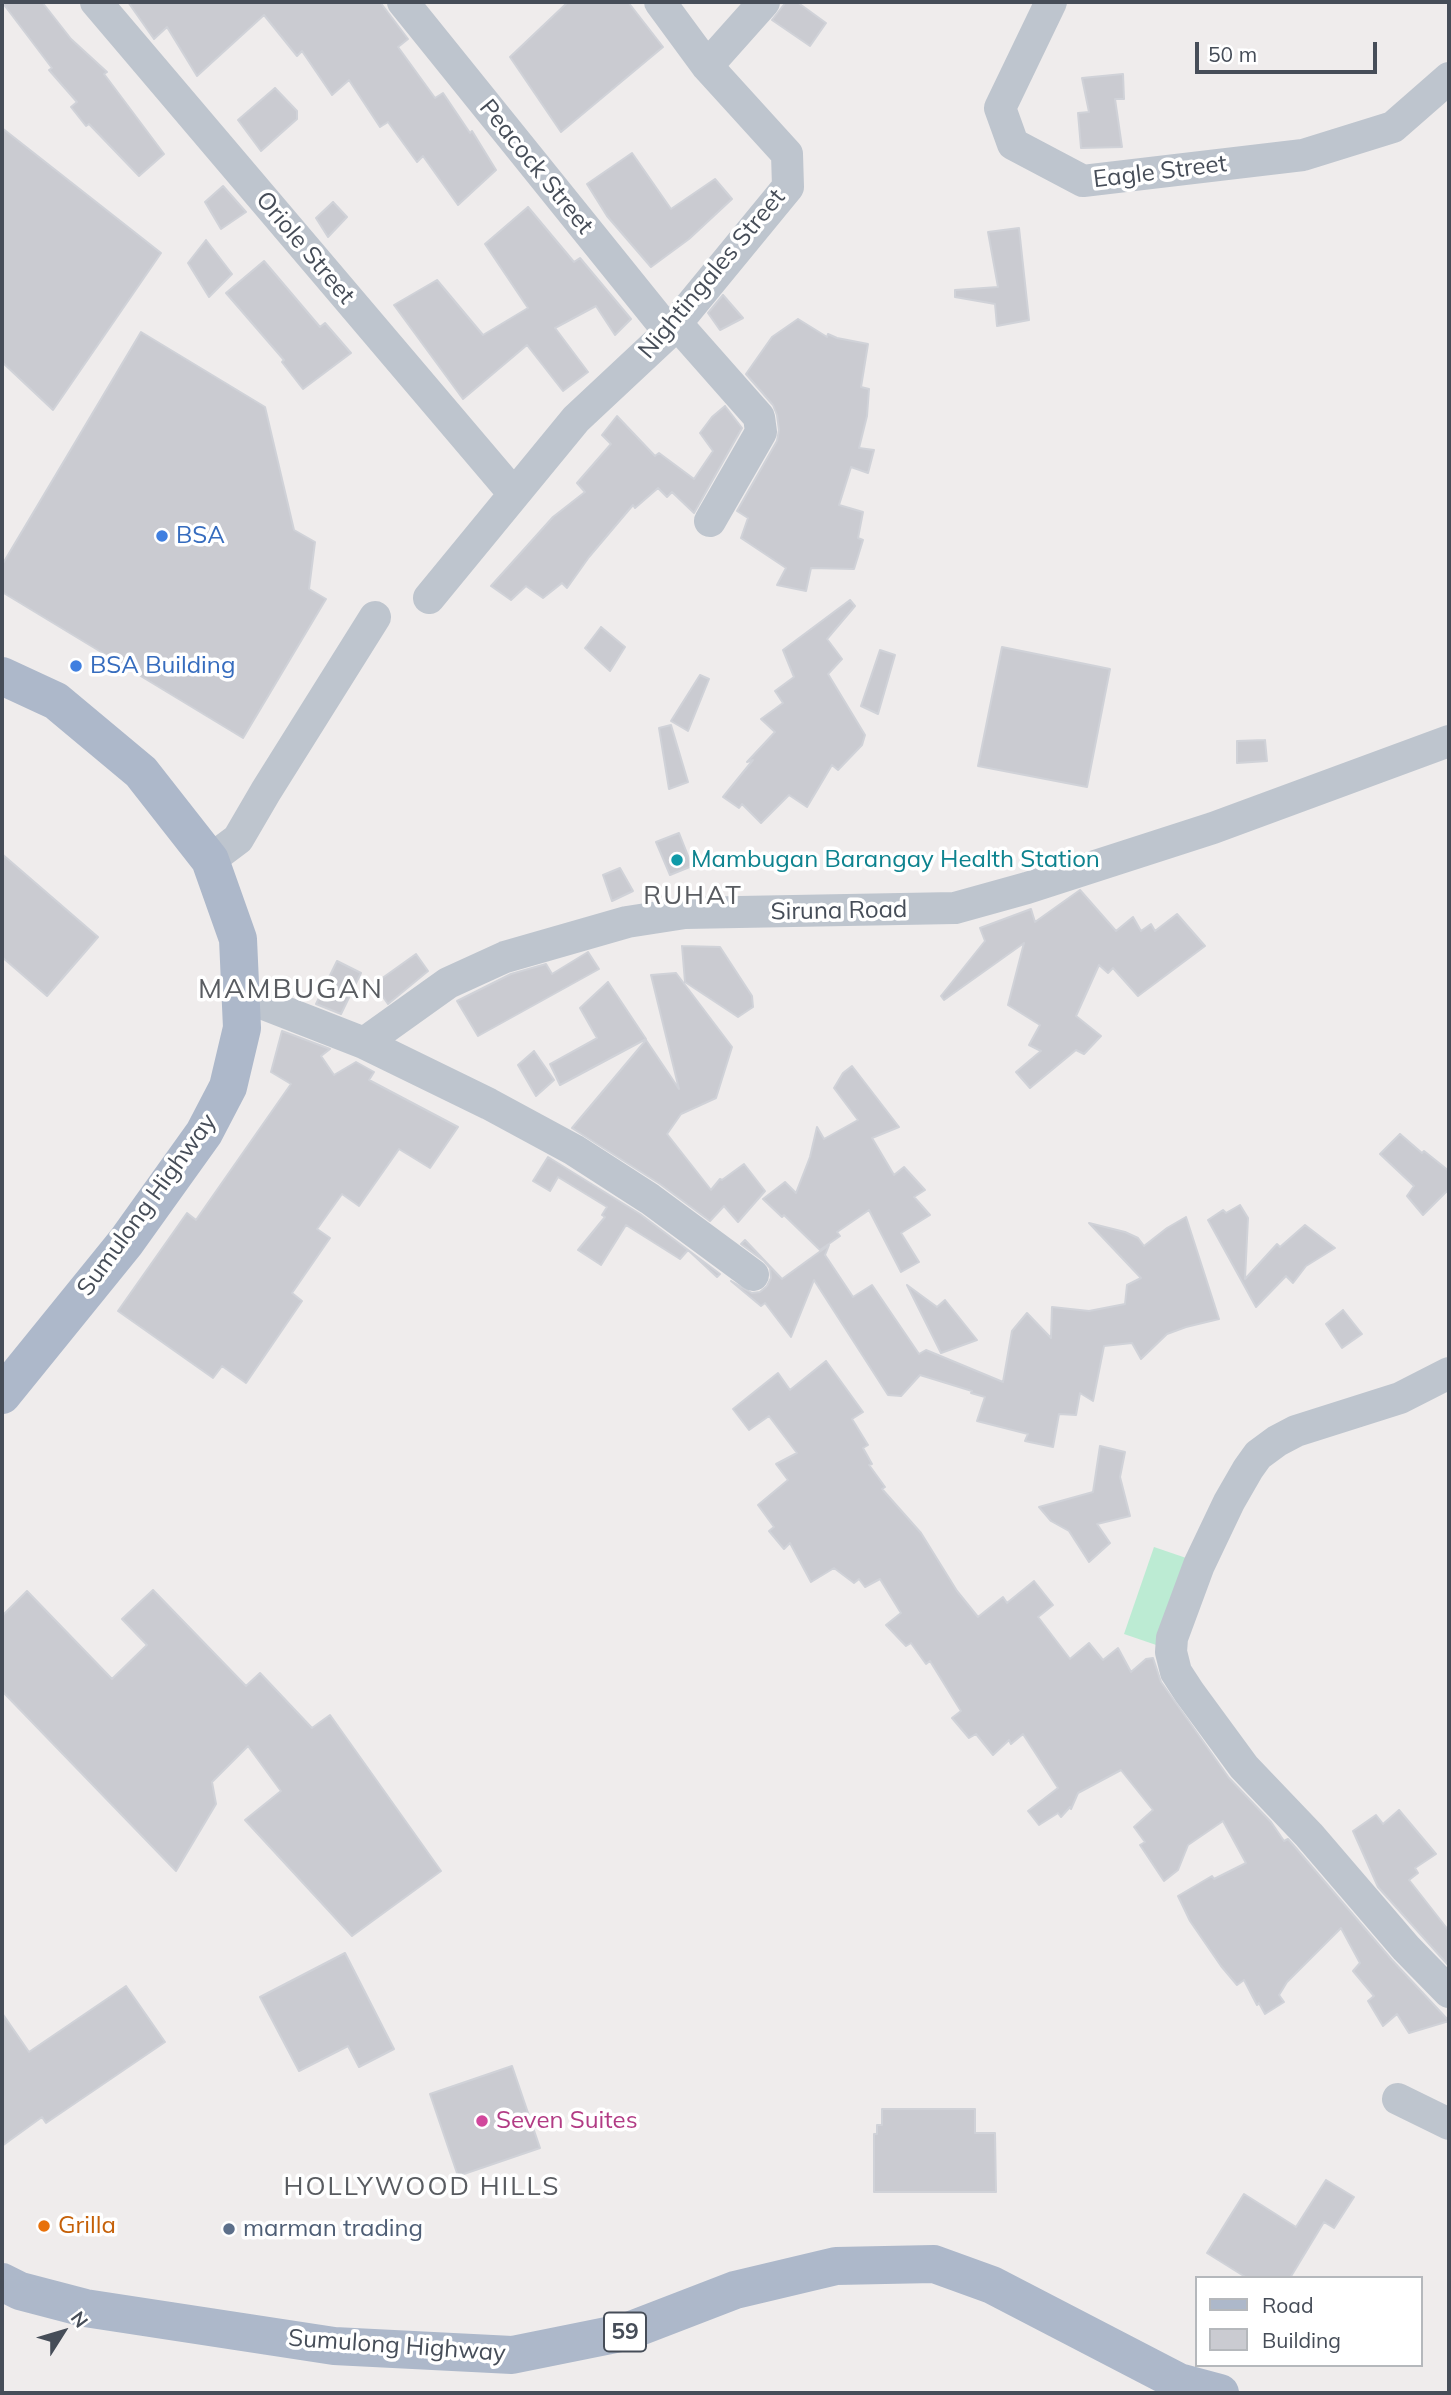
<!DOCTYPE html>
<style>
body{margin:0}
#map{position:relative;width:1451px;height:2395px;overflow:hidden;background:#efecec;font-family:Mulish,sans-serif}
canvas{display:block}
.frame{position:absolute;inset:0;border:4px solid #464d58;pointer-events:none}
.legend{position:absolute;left:1195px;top:2276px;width:228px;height:91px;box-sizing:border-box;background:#fff;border:2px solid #b5b8bc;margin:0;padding:9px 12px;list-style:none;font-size:21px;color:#464d58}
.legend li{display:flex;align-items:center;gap:14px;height:35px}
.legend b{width:35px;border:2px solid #b5b8bc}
.north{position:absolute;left:28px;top:2297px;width:70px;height:70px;-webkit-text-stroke:5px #fff;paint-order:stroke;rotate:53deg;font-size:19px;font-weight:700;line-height:28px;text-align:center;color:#464d58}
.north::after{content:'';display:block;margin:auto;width:24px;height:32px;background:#464d58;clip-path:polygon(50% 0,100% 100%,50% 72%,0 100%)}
.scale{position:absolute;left:1195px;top:42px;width:182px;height:32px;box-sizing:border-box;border:4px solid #464d58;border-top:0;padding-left:9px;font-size:21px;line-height:24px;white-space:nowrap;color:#464d58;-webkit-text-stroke:5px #fff;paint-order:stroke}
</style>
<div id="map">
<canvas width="1451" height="2395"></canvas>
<div class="frame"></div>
<ul class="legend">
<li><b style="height:9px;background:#adb8ca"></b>Road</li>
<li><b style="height:19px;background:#cacbd1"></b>Building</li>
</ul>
<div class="north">N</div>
<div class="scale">50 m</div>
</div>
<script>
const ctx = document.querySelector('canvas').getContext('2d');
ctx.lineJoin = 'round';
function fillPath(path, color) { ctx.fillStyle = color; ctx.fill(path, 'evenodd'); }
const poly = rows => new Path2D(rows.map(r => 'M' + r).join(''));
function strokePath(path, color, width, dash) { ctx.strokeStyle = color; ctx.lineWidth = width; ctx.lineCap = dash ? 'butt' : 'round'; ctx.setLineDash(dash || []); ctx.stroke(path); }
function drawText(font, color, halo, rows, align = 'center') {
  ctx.font = font + ' Mulish,sans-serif'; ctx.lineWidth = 7; ctx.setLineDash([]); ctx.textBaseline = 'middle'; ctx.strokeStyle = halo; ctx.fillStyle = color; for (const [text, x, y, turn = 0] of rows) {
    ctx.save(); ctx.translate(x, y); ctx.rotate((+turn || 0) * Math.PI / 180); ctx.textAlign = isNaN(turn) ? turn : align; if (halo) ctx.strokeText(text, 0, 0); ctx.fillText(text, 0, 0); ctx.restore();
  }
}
const green = poly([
 [1154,1547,1195,1561,1165,1648,1124,1634]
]);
const building = poly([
 [2,2,42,2,71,39,107,72,104,74,164,154,139,176,89,124,86,126,71,107,77,102,49,70,52,68,2,2],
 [128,2,380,2,408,39,398,47,435,98,443,93,470,133,472,131,496,170,458,205,423,156,417,162,388,122,380,127,349,80,332,95,302,51,297,56,264,15,197,76,167,27,154,39,128,2],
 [568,2,628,2,663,47,561,132,510,57,568,2],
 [786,2,797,2,826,23,810,46,772,20,786,2],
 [1123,74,1124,99,1115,99,1122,147,1081,148,1078,113,1089,112,1082,78,1123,74],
 [275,88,297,111,297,119,261,151,238,120,275,88],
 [2,128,161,253,53,410,2,362,2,128],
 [632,153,671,209,715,179,732,199,689,239,651,267,607,216,587,184,632,153],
 [223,186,246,212,221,229,205,202,223,186],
 [333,202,347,217,328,237,316,218,333,202],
 [528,207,574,262,580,258,631,319,615,335,596,306,555,328,588,372,563,391,527,345,463,399,394,305,437,280,483,335,528,308,485,244,528,207],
 [1019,228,1029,320,997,326,995,304,955,297,955,290,998,287,988,232,1019,228],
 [206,240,232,274,209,297,188,263,206,240],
 [264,261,320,327,325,323,351,353,303,389,282,362,284,360,226,293,264,261],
 [723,295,743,318,720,330,708,313,723,295],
 [798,319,827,337,828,334,837,338,868,344,861,387,869,389,867,416,859,448,874,450,868,473,851,467,839,505,863,512,858,538,863,540,854,569,811,568,806,591,777,585,786,568,741,538,748,518,737,511,777,441,779,430,777,415,773,405,746,374,772,337,798,319],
 [141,332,265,407,294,530,315,542,309,589,326,599,243,738,2,592,2,565,141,332],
 [725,406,742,428,694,513,672,492,667,497,658,488,635,508,633,505,589,557,567,588,562,583,543,598,526,586,511,600,491,586,553,517,585,492,577,483,611,444,602,435,617,416,655,456,659,453,694,479,713,451,700,433,712,417,725,406],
 [850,600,855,606,827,639,842,659,828,674,865,735,862,745,838,770,832,765,807,807,789,795,761,823,742,804,739,808,723,797,753,760,747,762,775,732,761,719,783,703,775,691,794,677,783,650,850,600],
 [601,627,625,647,610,671,585,648,601,627],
 [1002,647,1110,669,1087,787,978,766,1002,647],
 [880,650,895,655,878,714,861,706,880,650],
 [700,675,709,679,688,731,671,721,700,675],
 [671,725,688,782,669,789,659,728,671,725],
 [1265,740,1267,761,1237,763,1237,741,1265,740],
 [679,833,692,866,670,875,656,842,679,833],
 [2,854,98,937,47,996,2,957,2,854],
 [620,868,633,891,612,901,603,875,620,868],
 [1080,890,1116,931,1133,917,1141,931,1151,924,1155,931,1177,914,1205,946,1138,996,1113,968,1108,973,1099,965,1076,1016,1101,1036,1084,1054,1076,1050,1030,1088,1016,1072,1041,1051,1029,1045,1040,1025,1008,1005,1024,943,944,1000,941,996,985,941,980,928,1031,909,1035,922,1080,890],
 [682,946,720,947,752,996,753,1007,738,1017,685,982,682,946],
 [588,952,599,969,478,1036,457,1001,511,974,546,964,552,974,588,952],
 [416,954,428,971,388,1004,374,984,416,954],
 [337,961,361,973,341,1014,316,1004,337,961],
 [676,973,732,1047,716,1098,681,1114,667,1134,711,1190,720,1179,722,1180,744,1164,765,1191,738,1222,724,1206,710,1221,660,1184,572,1128,646,1040,679,1089,651,975,676,973],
 [608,982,646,1039,560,1085,550,1064,597,1038,580,1008,608,982],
 [282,1031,330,1049,321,1056,334,1075,356,1062,374,1072,369,1080,458,1127,430,1168,399,1149,359,1206,342,1194,317,1229,330,1238,292,1293,302,1301,246,1383,222,1366,213,1378,118,1311,187,1213,196,1220,291,1084,271,1072,282,1031],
 [534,1051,554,1080,536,1096,518,1065,534,1051],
 [852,1066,899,1127,872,1138,894,1175,904,1167,925,1190,914,1197,930,1215,901,1233,919,1262,901,1272,869,1210,837,1232,840,1236,820,1250,784,1215,782,1217,763,1199,785,1182,796,1193,810,1157,817,1127,824,1139,858,1120,834,1088,843,1073,852,1066],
 [1400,1134,1422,1153,1424,1151,1449,1171,1449,1189,1423,1215,1407,1196,1414,1186,1380,1154,1400,1134],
 [548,1157,640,1214,720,1274,717,1277,688,1250,680,1259,626,1225,601,1265,578,1250,605,1217,602,1215,607,1207,558,1177,550,1191,533,1181,548,1157],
 [1240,1205,1248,1218,1245,1279,1277,1244,1280,1247,1305,1225,1335,1248,1306,1266,1293,1283,1286,1276,1256,1307,1208,1220,1223,1210,1226,1213,1240,1205],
 [1186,1217,1219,1319,1186,1327,1167,1334,1141,1359,1132,1343,1104,1346,1093,1401,1080,1393,1076,1415,1059,1414,1053,1447,1025,1441,1028,1434,977,1421,985,1397,971,1393,972,1391,920,1375,901,1396,888,1395,814,1280,791,1337,765,1303,761,1306,731,1281,752,1293,760,1292,767,1286,771,1278,770,1268,764,1261,741,1244,745,1240,782,1279,829,1245,825,1255,853,1297,872,1285,919,1354,926,1350,1003,1382,1012,1331,1027,1313,1051,1338,1052,1307,1089,1311,1125,1304,1127,1285,1141,1278,1089,1223,1125,1232,1138,1238,1144,1246,1167,1228,1186,1217],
 [907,1285,937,1307,945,1300,977,1340,941,1353,907,1285],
 [1343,1310,1362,1334,1342,1348,1326,1324,1343,1310],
 [826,1361,863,1412,852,1419,868,1445,863,1448,872,1464,869,1465,885,1487,882,1489,921,1533,957,1591,978,1617,1003,1597,1007,1603,1034,1581,1053,1605,1038,1617,1070,1659,1089,1643,1103,1660,1118,1648,1131,1672,1146,1659,1153,1658,1161,1682,1229,1778,1271,1822,1284,1841,1288,1839,1295,1847,1392,1960,1449,2021,1409,2033,1397,2014,1383,2026,1368,2001,1374,1996,1353,1971,1360,1963,1341,1928,1287,1982,1279,1995,1284,2002,1265,2014,1259,2003,1257,2005,1244,1980,1237,1985,1221,1966,1190,1921,1178,1896,1212,1876,1214,1879,1246,1863,1223,1821,1188,1845,1178,1870,1164,1881,1140,1845,1145,1842,1134,1827,1153,1810,1121,1770,1078,1793,1071,1809,1070,1807,1061,1817,1058,1813,1039,1825,1028,1811,1058,1788,1023,1734,1011,1744,1009,1740,993,1755,976,1734,969,1738,952,1718,961,1711,930,1661,926,1664,911,1643,906,1646,886,1625,901,1613,880,1579,865,1587,859,1579,854,1583,834,1568,811,1582,790,1543,784,1549,769,1531,774,1527,758,1505,788,1480,776,1464,797,1453,769,1416,749,1430,733,1409,778,1373,790,1390,826,1361],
 [1100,1446,1125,1452,1120,1477,1130,1516,1097,1524,1110,1543,1089,1562,1069,1531,1051,1521,1039,1507,1093,1492,1100,1446],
 [153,1590,246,1686,260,1673,312,1728,330,1715,441,1871,352,1936,245,1820,281,1791,248,1746,212,1782,216,1804,176,1871,2,1691,2,1616,27,1591,112,1679,147,1645,122,1619,153,1590],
 [1399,1810,1436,1854,1415,1868,1418,1873,1409,1880,1449,1931,1449,1966,1378,1887,1353,1831,1376,1815,1383,1824,1399,1810],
 [345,1953,394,2049,359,2067,348,2046,299,2071,260,1997,345,1953],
 [126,1986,165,2042,46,2123,42,2117,2,2146,2,2013,29,2052,126,1986],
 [512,2066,540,2148,458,2176,430,2094,512,2066],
 [882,2109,975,2109,975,2133,995,2133,996,2192,874,2192,874,2134,877,2134,877,2125,882,2125,882,2109],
 [1326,2180,1354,2197,1334,2228,1324,2222,1290,2278,1247,2278,1207,2253,1244,2194,1296,2227,1326,2180]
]);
const minor = poly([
 [96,2,514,494],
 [403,2,669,332],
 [1051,2,1000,108,1013,144,1083,181,1303,155,1393,127,1449,78],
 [707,66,764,2],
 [676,323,759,417,761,432,710,521],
 [429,598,576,419,669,332,788,187,787,154,707,66,660,2],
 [210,860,238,839,266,791,375,617],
 [241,995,364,1043,448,983,505,957,627,922,685,913,955,908,1027,888,1213,828,1449,741],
 [364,1043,489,1104,574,1150,650,1199,753,1275],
 [1449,1373,1400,1398,1296,1431,1277,1441,1258,1455,1248,1469,1229,1502,1199,1565,1172,1638,1171,1652,1176,1672,1189,1692,1244,1767,1309,1835,1406,1948,1449,1992],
 [1398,2099,1449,2124]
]);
const major = poly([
 [2,676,56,701,141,772,210,860,238,939,242,1028,228,1087,204,1133,126,1242,2,1395],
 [2,2282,20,2291,85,2308,334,2346,512,2355,626,2332,735,2290,836,2266,934,2264,992,2285,1179,2382,1220,2393]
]);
const markers = [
 [162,536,7,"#3f7fe0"],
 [76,666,7,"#3f7fe0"],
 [677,860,7,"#0f9aa8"],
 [482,2121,7,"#d1479c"],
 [44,2226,7,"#e8710a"],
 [229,2229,7,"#5c6f8a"]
];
const shields = [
 [625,2332,42]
];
const shieldNames = [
 ["59",625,2332]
];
const streetNames = [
 ["Peacock Street",536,167,51],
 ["Eagle Street",1160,172,-7],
 ["Oriole Street",305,248,50],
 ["Nightingales Street",712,274,-50],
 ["Siruna Road",839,911,-1],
 ["Sumulong Highway",147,1205,-54],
 ["Sumulong Highway",397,2346,4]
];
const shopNames = [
 ["BSA",176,536],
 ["BSA Building",90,666]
];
const cultureNames = [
 ["Mambugan Barangay Health Station",691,860]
];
const hotelNames = [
 ["Seven Suites",496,2121]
];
const foodNames = [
 ["Grilla",58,2226]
];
const serviceNames = [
 ["marman trading",243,2229]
];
const neighbourhoodNames = [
 ["RUHAT",693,896],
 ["HOLLYWOOD HILLS",422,2187]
];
const quarterNames = [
 ["MAMBUGAN",291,990]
];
fillPath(green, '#bcebd3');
fillPath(building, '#cacbd1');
strokePath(building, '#d0d2d8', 2);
strokePath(minor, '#bec5ce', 32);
strokePath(major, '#adb8ca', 38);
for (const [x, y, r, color] of markers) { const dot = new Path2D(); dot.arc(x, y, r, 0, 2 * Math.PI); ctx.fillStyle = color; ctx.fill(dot); strokePath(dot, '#fff', 2.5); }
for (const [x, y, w] of shields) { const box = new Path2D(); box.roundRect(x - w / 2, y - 19.5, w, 39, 5); ctx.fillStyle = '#fff'; ctx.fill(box); strokePath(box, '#464d58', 2); }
drawText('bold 23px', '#464d58', null, shieldNames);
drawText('24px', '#464d58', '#fff', streetNames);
drawText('24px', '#366cbe', '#fff', shopNames, 'left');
drawText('24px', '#0d838f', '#fff', cultureNames, 'left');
drawText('24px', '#b23c85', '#fff', hotelNames, 'left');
drawText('24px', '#c56008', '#fff', foodNames, 'left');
drawText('24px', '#4e5e75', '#fff', serviceNames, 'left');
ctx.letterSpacing = '2px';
drawText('26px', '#595c61', '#fff', neighbourhoodNames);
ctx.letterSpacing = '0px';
ctx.letterSpacing = '2px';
drawText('28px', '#595c61', '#fff', quarterNames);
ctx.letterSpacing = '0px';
</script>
